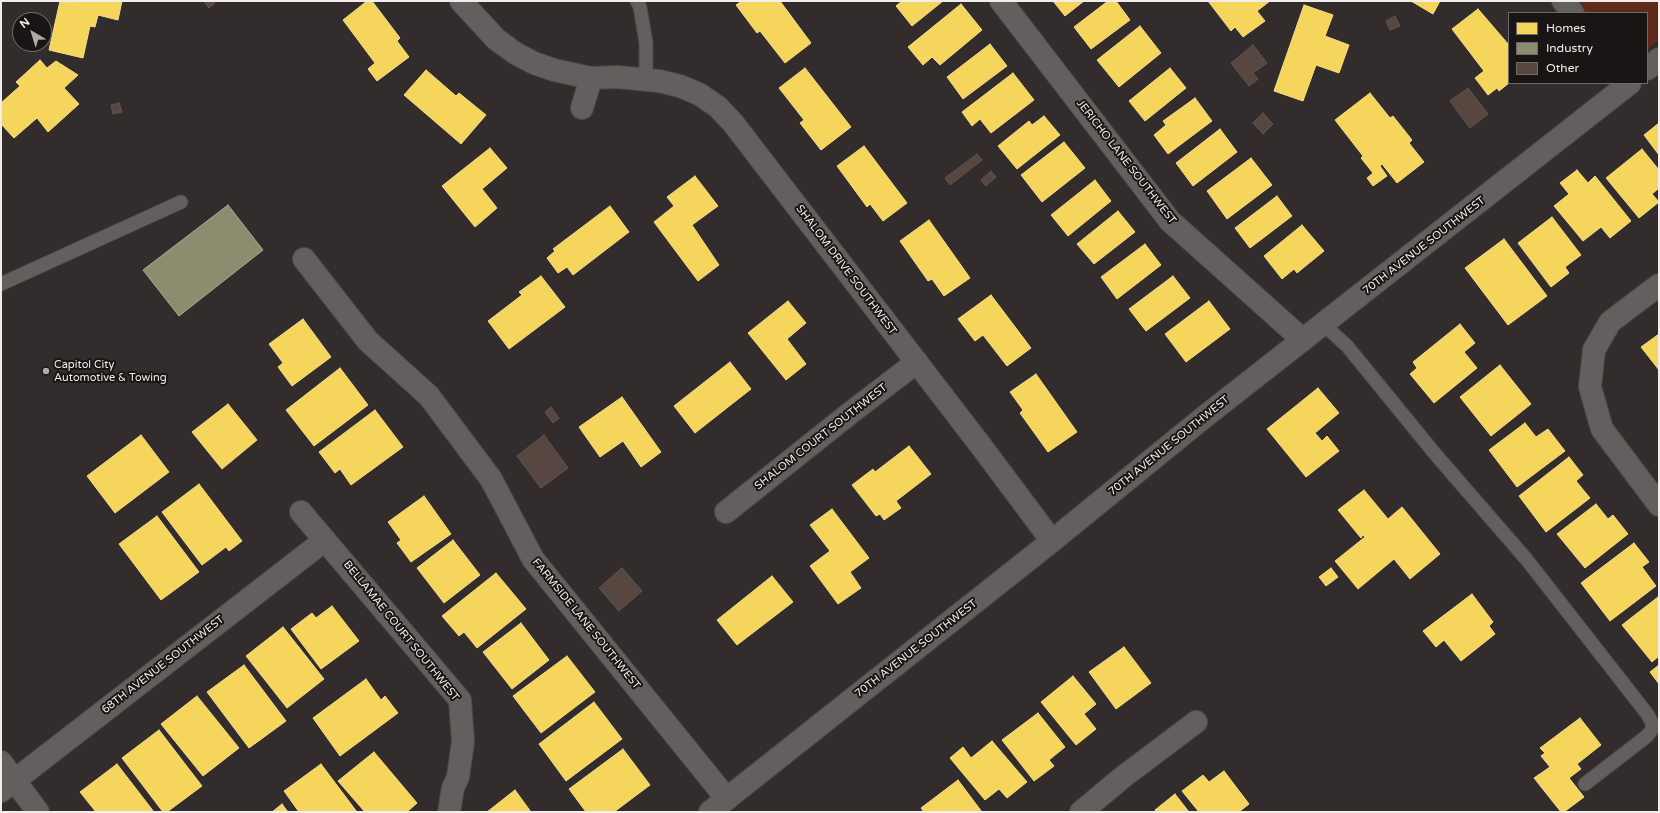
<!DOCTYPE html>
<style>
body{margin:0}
#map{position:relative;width:1660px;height:813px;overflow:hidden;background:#322d2c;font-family:"Varela Round",sans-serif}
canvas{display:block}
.frame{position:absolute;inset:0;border:2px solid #f2ecea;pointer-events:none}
.legend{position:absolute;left:1508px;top:12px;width:140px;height:72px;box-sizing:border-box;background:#191514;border:1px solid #706b6a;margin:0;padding:5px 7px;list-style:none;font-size:12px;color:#f2ecea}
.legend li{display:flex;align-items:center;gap:8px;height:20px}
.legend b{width:20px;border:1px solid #706b6a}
.north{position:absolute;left:12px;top:12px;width:40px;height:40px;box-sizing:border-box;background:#191514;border:1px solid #706b6a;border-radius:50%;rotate:322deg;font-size:11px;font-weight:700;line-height:16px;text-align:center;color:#f2ecea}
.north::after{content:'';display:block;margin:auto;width:14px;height:18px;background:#afa9a8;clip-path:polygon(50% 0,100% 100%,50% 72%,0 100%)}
</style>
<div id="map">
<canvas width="1660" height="813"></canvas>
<div class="frame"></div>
<ul class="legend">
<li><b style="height:11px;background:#f6d55c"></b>Homes</li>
<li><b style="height:11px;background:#8c8c6e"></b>Industry</li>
<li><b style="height:11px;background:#584741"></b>Other</li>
</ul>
<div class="north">N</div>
</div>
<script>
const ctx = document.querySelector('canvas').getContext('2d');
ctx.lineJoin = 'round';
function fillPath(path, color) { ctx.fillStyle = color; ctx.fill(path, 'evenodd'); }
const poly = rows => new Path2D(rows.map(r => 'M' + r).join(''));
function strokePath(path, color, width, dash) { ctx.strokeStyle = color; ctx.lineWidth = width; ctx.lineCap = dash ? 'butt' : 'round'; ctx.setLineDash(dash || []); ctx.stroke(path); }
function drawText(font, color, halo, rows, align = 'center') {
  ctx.font = font + ' "Varela Round",sans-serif'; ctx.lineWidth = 4; ctx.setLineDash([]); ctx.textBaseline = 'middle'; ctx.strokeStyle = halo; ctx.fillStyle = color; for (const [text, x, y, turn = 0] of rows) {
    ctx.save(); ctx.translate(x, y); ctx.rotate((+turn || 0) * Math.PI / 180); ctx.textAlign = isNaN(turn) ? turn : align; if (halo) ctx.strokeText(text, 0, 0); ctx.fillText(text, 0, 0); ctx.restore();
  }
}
const green = poly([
 [1573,1,1659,1,1659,40,1647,49,1647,13,1582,13]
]);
const homes = poly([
 [60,1,63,2,122,1,118,20,98,15,95,27,90,26,83,58,49,50,60,1],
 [367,1,372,1,400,38,397,41,409,57,377,81,368,69,375,63,343,20,367,1],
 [742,1,780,1,811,43,785,63,760,31,757,33,736,5,742,1],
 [902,1,943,1,912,26,896,6,902,1],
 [1053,1,1084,1,1065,16,1053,1],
 [1108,1,1116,1,1130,20,1091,49,1074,27,1108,1],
 [1208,1,1270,1,1257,11,1265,21,1243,37,1235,27,1231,31,1208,1],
 [1411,1,1440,1,1433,14,1411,1],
 [961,4,982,30,940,65,932,57,923,65,908,47,961,4],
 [1304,5,1333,15,1325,36,1349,45,1339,73,1316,65,1303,101,1274,91,1304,5],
 [1478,9,1509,45,1509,83,1499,91,1497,88,1488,95,1475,78,1484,71,1452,29,1478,9],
 [1140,26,1161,53,1119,87,1097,60,1140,26],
 [990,44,1007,66,963,99,947,77,990,44],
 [40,60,47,68,56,61,78,75,64,88,79,104,48,132,37,118,14,138,1,124,1,103,20,86,16,82,40,60],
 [805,68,851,127,821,150,800,123,804,120,779,88,805,68],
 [1170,68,1186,88,1145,121,1129,101,1170,68],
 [426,70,456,96,459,93,486,115,461,144,404,95,426,70],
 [1013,73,1034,100,991,133,980,119,972,126,962,112,1013,73],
 [1370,93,1390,118,1393,116,1412,140,1409,143,1424,162,1397,183,1382,164,1380,166,1387,176,1373,186,1367,178,1373,173,1361,158,1363,156,1335,120,1370,93],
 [1195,98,1212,121,1168,154,1154,135,1166,125,1163,121,1195,98],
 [1044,116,1060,135,1017,169,998,146,1029,121,1032,125,1044,116],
 [1659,123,1659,155,1644,135,1659,123],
 [1220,129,1237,152,1193,186,1176,163,1220,129],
 [1064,142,1085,168,1042,202,1021,175,1064,142],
 [864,146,907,203,883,221,870,204,867,207,837,166,864,146],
 [490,148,507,168,482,189,497,208,475,227,442,186,490,148],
 [1642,149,1659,170,1659,188,1652,194,1659,202,1639,218,1606,178,1642,149],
 [1251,158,1272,185,1227,219,1207,191,1251,158],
 [1577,170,1588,183,1595,176,1631,221,1610,238,1601,227,1583,241,1554,206,1569,194,1560,183,1577,170],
 [695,176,718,206,692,225,719,265,698,281,654,222,674,206,667,197,695,176],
 [1095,180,1111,201,1068,236,1051,215,1095,180],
 [1277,196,1292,216,1250,248,1235,228,1277,196],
 [610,206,629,232,573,275,567,267,558,273,547,258,555,251,553,249,610,206],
 [1118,211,1135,232,1094,264,1077,244,1118,211],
 [1552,217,1581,255,1565,267,1569,273,1551,287,1518,243,1552,217],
 [929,220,970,278,944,296,932,279,928,281,900,241,929,220],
 [1302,225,1324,251,1297,273,1294,269,1282,279,1264,256,1302,225],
 [1504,239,1547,296,1508,325,1465,268,1504,239],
 [1145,244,1161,265,1117,299,1101,277,1145,244],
 [541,276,565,307,509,349,488,321,522,295,519,292,541,276],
 [1173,276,1190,298,1146,331,1129,309,1173,276],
 [991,295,1031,348,1007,366,983,335,975,341,958,319,991,295],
 [788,301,806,323,787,339,806,364,786,380,748,333,788,301],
 [1209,301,1230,329,1186,362,1165,334,1209,301],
 [303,319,331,357,292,386,278,367,283,363,269,344,303,319],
 [1460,324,1475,343,1464,352,1477,368,1434,403,1410,374,1417,368,1413,362,1460,324],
 [1659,334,1659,370,1641,347,1659,334],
 [730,362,751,389,695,433,674,406,730,362],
 [1500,365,1531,404,1491,436,1460,397,1500,365],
 [340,368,368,405,314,446,286,410,340,368],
 [1036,374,1077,432,1048,452,1020,413,1023,410,1010,392,1036,374],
 [1318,388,1339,413,1315,433,1322,441,1327,436,1339,451,1306,477,1267,429,1318,388],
 [622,397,661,452,641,467,623,441,600,457,579,427,622,397],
 [228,404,257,440,222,469,192,432,228,404],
 [375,410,403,447,351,485,340,469,335,473,319,452,375,410],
 [1525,423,1536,437,1548,429,1565,451,1517,487,1489,450,1525,423],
 [141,435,169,472,115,513,87,476,141,435],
 [909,446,931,474,896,501,901,508,884,520,880,514,876,516,852,485,873,469,875,472,909,446],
 [1569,457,1583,475,1576,481,1590,498,1546,532,1519,496,1569,457],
 [199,484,242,541,229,551,226,547,202,565,162,512,199,484],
 [1364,490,1388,519,1402,507,1440,554,1410,579,1394,559,1358,589,1335,561,1365,537,1363,535,1361,538,1338,510,1364,490],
 [424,496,451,534,411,562,397,543,401,540,388,522,424,496],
 [1596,504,1608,519,1613,515,1628,534,1585,568,1557,534,1596,504],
 [832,509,869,558,850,572,861,588,838,604,810,566,830,551,810,525,832,509],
 [157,516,199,572,161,600,119,544,157,516],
 [453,540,480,575,444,603,417,568,453,540],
 [1634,543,1649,562,1642,567,1656,586,1610,621,1581,583,1634,543],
 [1331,568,1338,577,1326,586,1319,577,1331,568],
 [496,573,526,609,477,648,464,632,459,636,442,616,496,573],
 [772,576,793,602,737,645,717,620,772,576],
 [1472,594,1493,622,1489,626,1495,634,1461,661,1444,640,1436,647,1423,631,1472,594],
 [1658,597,1659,656,1652,662,1622,625,1658,597],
 [332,606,359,641,321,669,291,629,312,613,316,618,332,606],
 [521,623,549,660,512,689,483,652,521,623],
 [283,627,324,679,287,708,246,656,283,627],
 [1124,647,1151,683,1116,709,1089,672,1124,647],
 [567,656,595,692,541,733,513,696,567,656],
 [244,665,286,721,249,748,207,692,244,665],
 [1659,665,1659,684,1650,672,1659,665],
 [1073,676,1096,704,1084,714,1096,729,1076,745,1041,702,1073,676],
 [366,679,381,700,385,696,398,713,340,756,313,718,366,679],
 [197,696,239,748,203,776,161,724,197,696],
 [594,702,622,739,566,781,539,744,594,702],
 [1038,713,1065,747,1049,760,1054,766,1034,781,1002,740,1038,713],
 [1580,718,1601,745,1577,764,1581,769,1569,778,1584,797,1564,812,1561,812,1534,778,1550,767,1541,756,1545,753,1540,748,1580,718],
 [159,730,202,786,167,812,163,812,122,758,159,730],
 [992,741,1027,782,1007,798,999,789,985,800,950,758,963,747,971,758,992,741],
 [623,749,650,785,614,812,586,812,569,789,623,749],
 [374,752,417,803,407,812,365,812,338,781,374,752],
 [117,764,154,812,96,812,80,792,117,764],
 [321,764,357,812,299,812,284,791,321,764],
 [1224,771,1249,804,1239,812,1199,812,1182,791,1203,775,1209,782,1224,771],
 [958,780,982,812,924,812,921,808,958,780],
 [515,790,531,812,487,812,515,790],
 [1175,794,1189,812,1156,812,1155,810,1175,794],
 [282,804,288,812,272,812,282,804]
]);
const industry = poly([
 [228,205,263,250,179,316,143,270,228,205]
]);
const building = poly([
 [204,1,213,1,215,3,209,8,204,1],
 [1395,16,1400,26,1390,30,1386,21,1395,16],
 [1253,45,1267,63,1253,73,1258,79,1249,86,1231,63,1253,45],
 [1468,88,1488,114,1470,128,1450,101,1468,88],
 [119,103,122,112,113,114,111,105,119,103],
 [1263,113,1273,124,1263,134,1253,123,1263,113],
 [977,154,982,160,950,185,945,178,977,154],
 [991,171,996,177,986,186,981,180,991,171],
 [551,407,559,418,553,423,545,412,551,407],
 [544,435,568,468,541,488,517,456,544,435],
 [622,568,642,591,619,611,599,588,622,568]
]);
const service = poly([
 [637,1,640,7,646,43,646,80],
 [1,284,181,202],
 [1323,324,1347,346,1436,455,1527,560,1648,715,1653,725,1651,731,1647,736,1585,784]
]);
const minor = poly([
 [461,1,496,39,515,53,534,63,554,70,591,78,617,77,659,81,680,86,699,94,718,107,733,123,981,446,1052,541],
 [1001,1,1170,221,1303,340],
 [1563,1,1573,13],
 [582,108,591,78],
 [304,259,368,341,429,396,491,479,533,559,727,799],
 [1659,285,1610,322,1594,350,1590,387,1602,429,1659,505],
 [301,512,460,700,463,742,458,777,453,788,449,812],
 [726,512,849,414,917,362],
 [1,791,325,540],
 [1081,812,1123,777,1196,722]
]);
const tertiary = poly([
 [1647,69,1659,59],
 [1,762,38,812],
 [710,812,1052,541,1203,418,1630,83]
]);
const markers = [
 [46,371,4,"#afa9a8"]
];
const streetNames = [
 ["JERICHO LANE SOUTHWEST",1126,162,52],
 ["70TH AVENUE SOUTHWEST",1424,246,-38],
 ["SHALOM DRIVE SOUTHWEST",846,270,53],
 ["SHALOM COURT SOUTHWEST",821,437,-38],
 ["70TH AVENUE SOUTHWEST",1169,446,-39],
 ["FARMSIDE LANE SOUTHWEST",586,624,51],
 ["BELLAMAE COURT SOUTHWEST",401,631,51],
 ["70TH AVENUE SOUTHWEST",916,649,-38],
 ["68TH AVENUE SOUTHWEST",163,665,-38]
];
const poiNames = [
 ["Capitol City",54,365],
 ["Automotive & Towing",54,378]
];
fillPath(green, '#5f2a19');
fillPath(homes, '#f6d55c');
strokePath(homes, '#f5dc87', 1);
fillPath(industry, '#8c8c6e');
strokePath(industry, '#aba993', 1);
fillPath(building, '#584741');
strokePath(building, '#5b5756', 1);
strokePath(service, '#4c4947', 15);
strokePath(minor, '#4c4947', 24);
strokePath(tertiary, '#4c4947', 24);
strokePath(service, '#625f5e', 13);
strokePath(minor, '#625f5e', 22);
strokePath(tertiary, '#625f5e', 22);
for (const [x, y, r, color] of markers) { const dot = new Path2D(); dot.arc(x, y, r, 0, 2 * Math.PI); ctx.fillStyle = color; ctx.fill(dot); strokePath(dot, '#191514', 1.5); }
drawText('11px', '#f2ecea', '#191514', streetNames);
drawText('11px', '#f2ecea', '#191514', poiNames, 'left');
</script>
